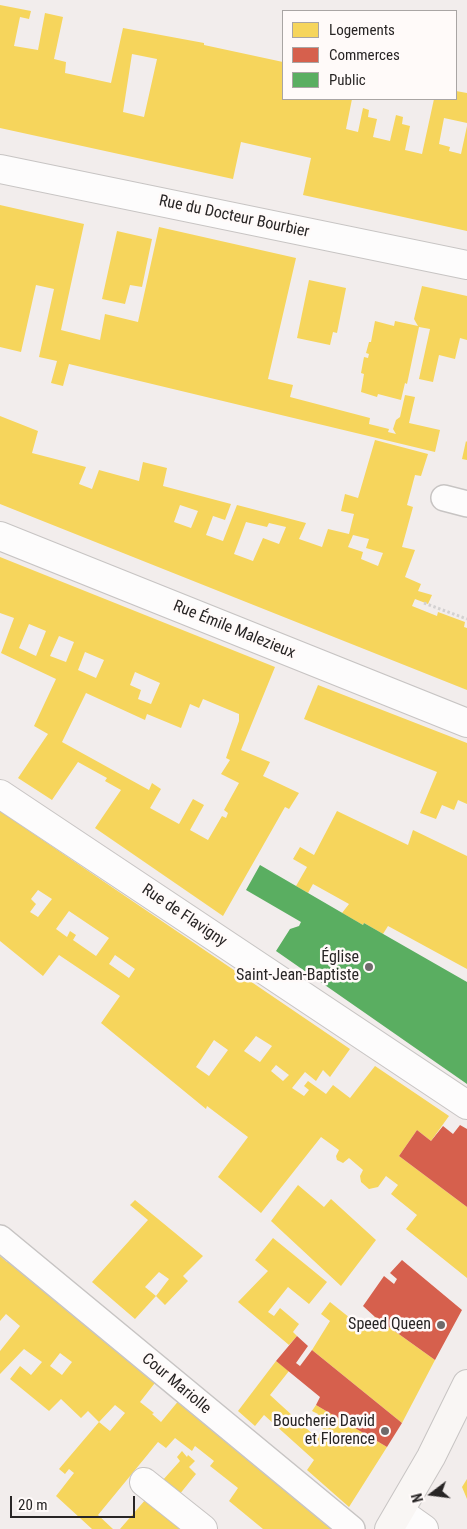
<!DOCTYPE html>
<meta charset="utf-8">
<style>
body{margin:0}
#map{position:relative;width:467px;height:1529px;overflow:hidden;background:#f2edec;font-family:"Roboto Condensed",sans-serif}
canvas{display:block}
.legend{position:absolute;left:282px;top:10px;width:175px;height:90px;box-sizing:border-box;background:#fffaf9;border:1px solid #a9a5a4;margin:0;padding:6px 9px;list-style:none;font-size:15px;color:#282525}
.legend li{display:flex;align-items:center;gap:10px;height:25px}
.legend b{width:25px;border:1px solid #a9a5a4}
.north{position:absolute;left:407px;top:1469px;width:50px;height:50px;-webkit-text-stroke:4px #fffaf9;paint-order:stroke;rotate:255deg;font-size:14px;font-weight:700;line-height:20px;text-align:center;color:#282525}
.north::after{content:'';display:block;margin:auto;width:18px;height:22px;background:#282525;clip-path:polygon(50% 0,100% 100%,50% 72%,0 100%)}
.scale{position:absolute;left:10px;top:1496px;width:125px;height:22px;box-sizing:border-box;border:2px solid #282525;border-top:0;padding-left:6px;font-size:15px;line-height:18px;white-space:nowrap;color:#282525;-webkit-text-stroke:4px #fffaf9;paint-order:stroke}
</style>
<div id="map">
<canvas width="467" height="1529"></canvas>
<ul class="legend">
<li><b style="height:14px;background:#f6d55c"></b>Logements</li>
<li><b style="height:14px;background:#d6604d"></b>Commerces</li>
<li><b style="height:14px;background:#5aae61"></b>Public</li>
</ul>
<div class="north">N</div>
<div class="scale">20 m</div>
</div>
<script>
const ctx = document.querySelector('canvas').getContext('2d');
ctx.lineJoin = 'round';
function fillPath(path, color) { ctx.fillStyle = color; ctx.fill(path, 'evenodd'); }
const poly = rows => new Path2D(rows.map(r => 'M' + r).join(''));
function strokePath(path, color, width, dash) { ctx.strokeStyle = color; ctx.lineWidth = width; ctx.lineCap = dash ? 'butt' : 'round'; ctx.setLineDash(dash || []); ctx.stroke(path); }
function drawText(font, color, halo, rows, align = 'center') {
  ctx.font = font + ' "Roboto Condensed",sans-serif'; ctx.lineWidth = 5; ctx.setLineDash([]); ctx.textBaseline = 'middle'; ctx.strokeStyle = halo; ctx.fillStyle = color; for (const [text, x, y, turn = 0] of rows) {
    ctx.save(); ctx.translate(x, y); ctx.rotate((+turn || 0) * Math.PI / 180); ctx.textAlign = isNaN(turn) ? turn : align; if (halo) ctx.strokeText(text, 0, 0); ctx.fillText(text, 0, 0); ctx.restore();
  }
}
const homes = poly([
 [0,5,31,11,29,19,20,17,14,46,38,50,45,13,63,17,54,59,66,62,65,73,111,83,123,28,204,43,204,45,283,62,283,99,352,99,346,129,358,132,363,108,369,110,368,117,377,119,373,137,390,141,396,115,403,117,402,124,410,126,405,150,422,154,434,99,456,99,456,91,467,93,467,123,444,118,439,144,450,147,449,151,461,154,467,126,467,231,303,195,311,158,241,142,233,179,0,128],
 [132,54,157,59,144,117,123,112],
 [0,205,84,224,61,330,100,340,105,314,138,322,159,227,296,258,268,379,293,385,290,397,370,418,369,424,389,429,388,432,396,434,393,429,396,420,400,417,405,395,415,397,409,423,440,430,435,452,69,364,63,386,51,383,57,361,39,357,54,289,36,285,21,352,0,347],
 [117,231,152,239,142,287,130,285,125,304,102,299],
 [309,280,346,288,337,333,333,332,330,345,297,338],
 [422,286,467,296,467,340,460,338,455,359,439,355,433,382,419,379,430,329,419,327,407,384,405,383,401,400,378,394,377,397,361,392,364,374,361,373,364,357,368,358,369,354,366,353,369,342,371,342,375,321,394,326,395,321,418,326,414,319],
 [0,416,38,431,32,453,86,467,79,484,92,489,99,470,139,481,143,462,167,468,163,486,231,504,225,520,213,516,206,535,223,541,237,505,306,523,299,539,322,547,328,529,349,534,354,514,341,511,345,494,358,498,375,440,428,454,421,476,415,475,407,505,413,507,402,547,415,550,405,577,421,584,418,591,432,595,428,604,415,599,412,606,437,616,438,612,465,622,464,627,467,628,467,690,0,504],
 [180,505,198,511,191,528,174,522],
 [246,522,267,527,269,523,286,527,279,544,263,538,253,561,234,554],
 [353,535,369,539,366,548,383,553,378,566,361,559,363,552,348,547],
 [466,441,467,442,467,460,462,459],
 [0,557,275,667,241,750,270,762,263,776,299,793,289,809,285,807,223,916,95,828,121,790,105,781,107,778,78,762,52,800,18,778,48,734,34,726,56,679,1,653,14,618,0,613],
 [29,624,46,631,36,656,19,648],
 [59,636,74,642,66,662,50,656],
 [85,652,104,660,96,678,78,670],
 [135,672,160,683,151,704,138,699,141,690,130,685],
 [86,693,145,720,147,714,181,728,190,704,199,708,203,699,239,714,239,721,226,758,230,760,221,774,239,783,224,810,228,813,226,818,222,816,208,840,190,830,204,805,193,799,179,824,150,808,161,789,152,783,149,790,62,742],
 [318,685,467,743,467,804,458,800,454,810,442,805,436,819,420,813,437,772,304,719],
 [0,811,350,1049,330,1077,323,1070,316,1081,305,1072,292,1088,304,1096,309,1090,304,1086,308,1081,326,1094,333,1085,350,1098,375,1066,449,1116,431,1141,417,1130,399,1156,467,1207,467,1278,406,1229,417,1215,391,1194,398,1185,386,1176,378,1187,369,1189,361,1182,360,1176,363,1170,349,1158,343,1163,337,1160,336,1156,339,1150,321,1137,261,1213,218,1177,248,1137,207,1106,206,1109,101,1023,120,996,59,955,43,976,0,941],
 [38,890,52,899,38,917,30,912,36,904,31,899],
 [69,911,109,938,96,956,73,940,76,935,70,931,67,937,56,929],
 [115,955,135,969,129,978,109,964],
 [256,1036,272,1046,260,1062,244,1051],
 [214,1040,228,1050,209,1076,196,1067],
 [276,1065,289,1075,283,1081,271,1071],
 [337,811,408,845,413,830,467,856,467,969,388,926,383,934,364,923,363,925,342,913,349,904,313,884,308,893,296,886,307,867,293,859,300,847,314,855],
 [298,1185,324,1207,331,1199,376,1240,341,1286,271,1221],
 [135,1200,203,1256,183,1276,188,1281,165,1305,156,1296,135,1319,92,1282,148,1220,130,1205],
 [159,1272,169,1279,156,1296,145,1287],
 [273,1238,327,1282,309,1304,288,1287,268,1312,274,1316,280,1308,299,1324,293,1332,297,1336,289,1345,238,1302,268,1271,255,1260],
 [13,1254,158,1379,140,1402,154,1413,152,1414,161,1422,180,1399,335,1529,263,1529,229,1501,238,1488,210,1466,214,1461,195,1446,192,1451,175,1438,166,1448,158,1442,98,1515,113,1529,92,1529,56,1496,74,1473,69,1469,65,1474,59,1469,99,1422,88,1411,81,1418,61,1399,49,1411,10,1379,20,1366,31,1375,42,1362,24,1349,0,1374,0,1351,20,1326,6,1314,0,1321,0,1256,7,1262],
 [60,1353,72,1362,62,1375,50,1366],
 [115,1405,125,1413,110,1431,99,1422],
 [330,1302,365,1330,375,1317,435,1360,402,1423,312,1350,330,1321,321,1314],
 [276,1361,289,1371,270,1395,317,1438,323,1429,314,1422,318,1414,312,1411,316,1405,387,1447,349,1507,307,1470,314,1460,264,1415,255,1426,238,1411],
 [182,1451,187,1457,188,1455,195,1461,189,1467,196,1474,179,1495,162,1481,180,1461,177,1457],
 [467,1479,467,1499,462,1487],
 [146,1499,182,1529,120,1529]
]);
const shops = poly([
 [460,1125,467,1129,467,1207,399,1156,417,1130,431,1141,443,1126,453,1134],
 [402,1260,462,1310,435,1360,375,1317,363,1306,384,1276,394,1284,397,1279,390,1273],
 [297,1336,308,1346,296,1363,300,1366,312,1350,402,1423,387,1447,316,1405,320,1397,276,1361]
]);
const public = poly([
 [260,865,363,925,364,923,467,982,467,1084,276,951,290,929,299,926,301,922,246,890]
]);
const path = poly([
 [424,603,467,619]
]);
const lane = poly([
 [444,498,467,504],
 [0,1238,352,1529]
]);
const street = poly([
 [0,169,467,265],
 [0,536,467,723],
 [0,794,467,1105],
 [144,1482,203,1529],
 [400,1512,424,1529]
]);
const secondary = poly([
 [389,1529,431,1457,467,1384]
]);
const markers = [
 [369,967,5,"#6f6b6b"],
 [441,1325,5,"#6f6b6b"],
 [385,1431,5,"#6f6b6b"]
];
const streetNames = [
 ["Rue du Docteur Bourbier",234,217,12],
 ["Rue Émile Malezieux",234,630,22],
 ["Rue de Flavigny",184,916,34],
 ["Cour Mariolle",176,1384,40]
];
const poiNames = [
 ["Église",359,958],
 ["Saint-Jean-Baptiste",359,976],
 ["Speed Queen",431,1325],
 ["Boucherie David",375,1422],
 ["et Florence",375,1440]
];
fillPath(homes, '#f6d55c');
fillPath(shops, '#d6604d');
fillPath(public, '#5aae61');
strokePath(lane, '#c7c4c3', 28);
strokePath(street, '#c7c4c3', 30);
strokePath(secondary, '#c7c4c3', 30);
strokePath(path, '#d3d1d1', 3, [2.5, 2.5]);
strokePath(lane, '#fdfcfc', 25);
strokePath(street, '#fdfcfc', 28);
strokePath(secondary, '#f9f6f4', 28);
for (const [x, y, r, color] of markers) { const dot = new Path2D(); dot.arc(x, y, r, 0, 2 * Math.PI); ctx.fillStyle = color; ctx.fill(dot); strokePath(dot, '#fffaf9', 2); }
drawText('16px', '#282525', '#fffaf9', streetNames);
drawText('16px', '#282525', '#fffaf9', poiNames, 'right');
</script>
